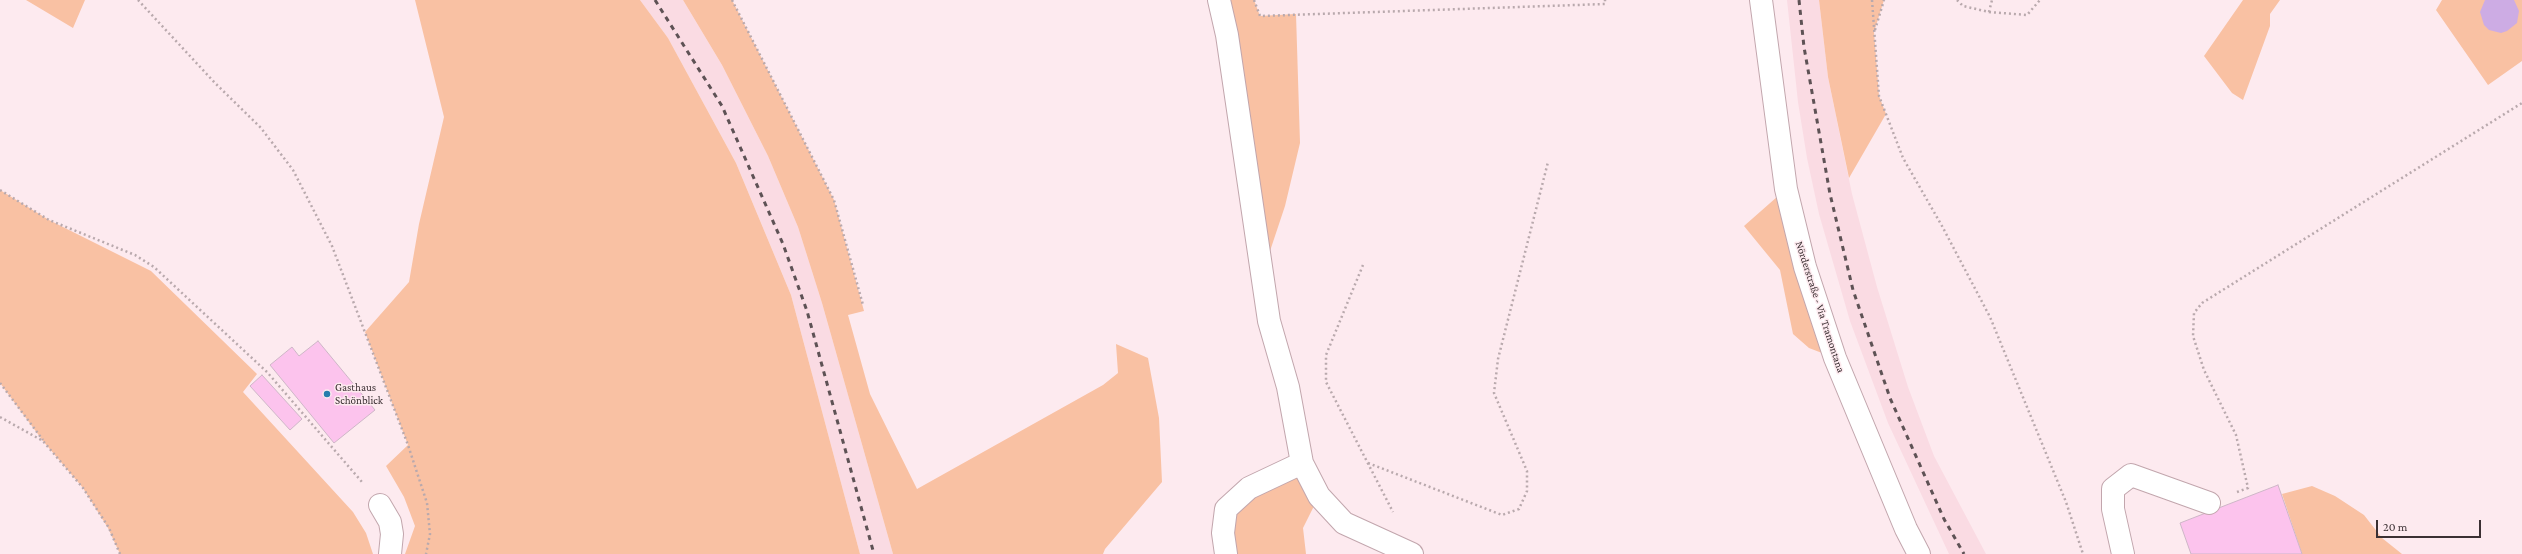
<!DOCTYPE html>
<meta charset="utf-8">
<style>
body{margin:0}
#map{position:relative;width:2522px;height:554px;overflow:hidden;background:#fdeaef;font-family:"Crimson Pro",serif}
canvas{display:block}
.scale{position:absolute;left:2376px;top:520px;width:105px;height:18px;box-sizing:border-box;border:2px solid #3b3033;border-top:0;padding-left:5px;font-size:12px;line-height:14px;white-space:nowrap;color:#3b3033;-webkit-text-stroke:3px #fdeaef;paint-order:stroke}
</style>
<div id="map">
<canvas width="2522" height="554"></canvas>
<div class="scale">20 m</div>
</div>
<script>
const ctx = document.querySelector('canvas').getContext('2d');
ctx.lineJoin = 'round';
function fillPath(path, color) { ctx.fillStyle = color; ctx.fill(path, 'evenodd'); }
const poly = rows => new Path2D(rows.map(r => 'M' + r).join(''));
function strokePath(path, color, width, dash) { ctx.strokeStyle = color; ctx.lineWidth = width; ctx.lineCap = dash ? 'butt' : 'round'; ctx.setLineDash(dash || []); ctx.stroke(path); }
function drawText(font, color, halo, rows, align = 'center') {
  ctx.font = font + ' "Crimson Pro",serif'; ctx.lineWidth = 3; ctx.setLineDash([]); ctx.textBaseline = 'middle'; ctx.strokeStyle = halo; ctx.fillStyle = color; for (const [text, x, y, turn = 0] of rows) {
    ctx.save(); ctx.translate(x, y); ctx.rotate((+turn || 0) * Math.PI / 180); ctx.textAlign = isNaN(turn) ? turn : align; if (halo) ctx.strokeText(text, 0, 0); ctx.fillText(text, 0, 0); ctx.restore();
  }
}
const built = poly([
 [640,0,683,0,722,65,768,156,798,227,822,303,893,554,860,554,791,295,736,163,668,38],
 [1787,0,1819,0,1828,77,1852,194,1877,287,1908,387,1934,456,1986,554,1949,554,1888,423,1850,321,1819,214,1807,158,1798,102]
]);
const green = poly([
 [26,0,85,0,73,28],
 [415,0,640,0,668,38,736,163,791,295,860,554,405,554,415,526,404,497,386,466,408,445,365,332,409,282,419,224,444,117],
 [683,0,732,0,834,200,864,311,848,315,870,394,917,489,1103,385,1118,373,1116,344,1148,358,1159,418,1162,482,1105,549,1103,554,893,554,822,303,798,227,768,156,722,65],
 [1219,0,1254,0,1260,16,1296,14,1300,143,1285,206,1262,275],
 [1819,0,1884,0,1874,32,1879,96,1886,114,1849,178,1828,77],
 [2243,0,2280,0,2270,14,2270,26,2243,100,2232,93,2204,56],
 [2442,0,2522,0,2522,61,2488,85,2436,10],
 [1786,189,1835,358,1809,348,1793,334,1780,270,1744,226],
 [0,190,49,220,151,271,257,374,243,392,353,512,366,533,373,554,120,554,108,528,83,488,43,441,0,383],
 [1302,463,1319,496,1303,528,1306,554,1226,554,1226,509],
 [2312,486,2335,496,2364,515,2382,538,2402,554,2302,554,2282,494]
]);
const water = poly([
 [2485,0,2514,0,2519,11,2517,23,2507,31,2501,33,2489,30,2484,25,2480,12]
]);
const building = poly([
 [318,341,375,410,334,443,270,365,292,347,299,356,318,341],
 [262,375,302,419,290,430,250,386,262,375],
 [2278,485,2302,554,2191,554,2180,523,2278,485]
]);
const path = poly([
 [138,0,215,83,261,128,293,170,332,246,408,445,427,503,430,534,426,554],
 [732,0,834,200,863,305],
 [1254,0,1260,16,1605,4,1605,0],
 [1872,0,1879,96,1903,158,1942,226,1990,317,2066,502,2083,554],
 [1957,0,1963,6,1989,12,1992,0],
 [1989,12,2027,15,2040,0],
 [1875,30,1884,0],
 [0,190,49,220,135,255,154,267,267,372,362,482],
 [1363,265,1326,355,1326,382,1393,512],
 [0,383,43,440],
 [0,417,43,441,83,488,109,528,120,554],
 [1368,463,1502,515,1519,509,1527,491,1527,471,1494,393,1498,359,1548,162],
 [2237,492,2248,488,2236,435,2204,370,2193,336,2194,313,2202,303,2522,103]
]);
const minor = poly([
 [1219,0,1227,35,1269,321,1288,387,1302,463,1319,496,1344,523,1412,554],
 [1761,0,1786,189,1805,267,1835,358,1906,529,1919,554],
 [380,505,390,522,392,534,390,554],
 [1226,554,1223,533,1226,509,1249,488,1302,463],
 [2123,554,2113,509,2113,489,2131,475,2209,503]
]);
const rail = poly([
 [655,0,722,106,783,244,807,311,874,554],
 [1799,0,1804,47,1830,194,1853,290,1890,398,1944,519,1964,554]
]);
const markers = [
 [327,394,4,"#277dad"]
];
const streetNames = [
 ["Nörderstraße - Via Tramontana",1820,307,72]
];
const poiNames = [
 ["Gasthaus",335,388],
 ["Schönblick",335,401]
];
fillPath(built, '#fadbe3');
fillPath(green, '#f9c1a3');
fillPath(water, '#cdace4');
fillPath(building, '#fcc3ed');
strokePath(building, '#ceb6c7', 1);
strokePath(minor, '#c2a6ad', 24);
strokePath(path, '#b9a9ad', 2.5, [2, 3]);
strokePath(minor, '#fff', 22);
strokePath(rail, '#5e5255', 3, [5, 5]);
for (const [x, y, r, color] of markers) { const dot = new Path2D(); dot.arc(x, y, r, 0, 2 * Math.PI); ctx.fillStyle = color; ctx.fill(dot); strokePath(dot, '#fdeaef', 1.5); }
drawText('11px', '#3b3033', '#fdeaef', streetNames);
drawText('11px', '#3b3033', '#fdeaef', poiNames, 'left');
</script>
